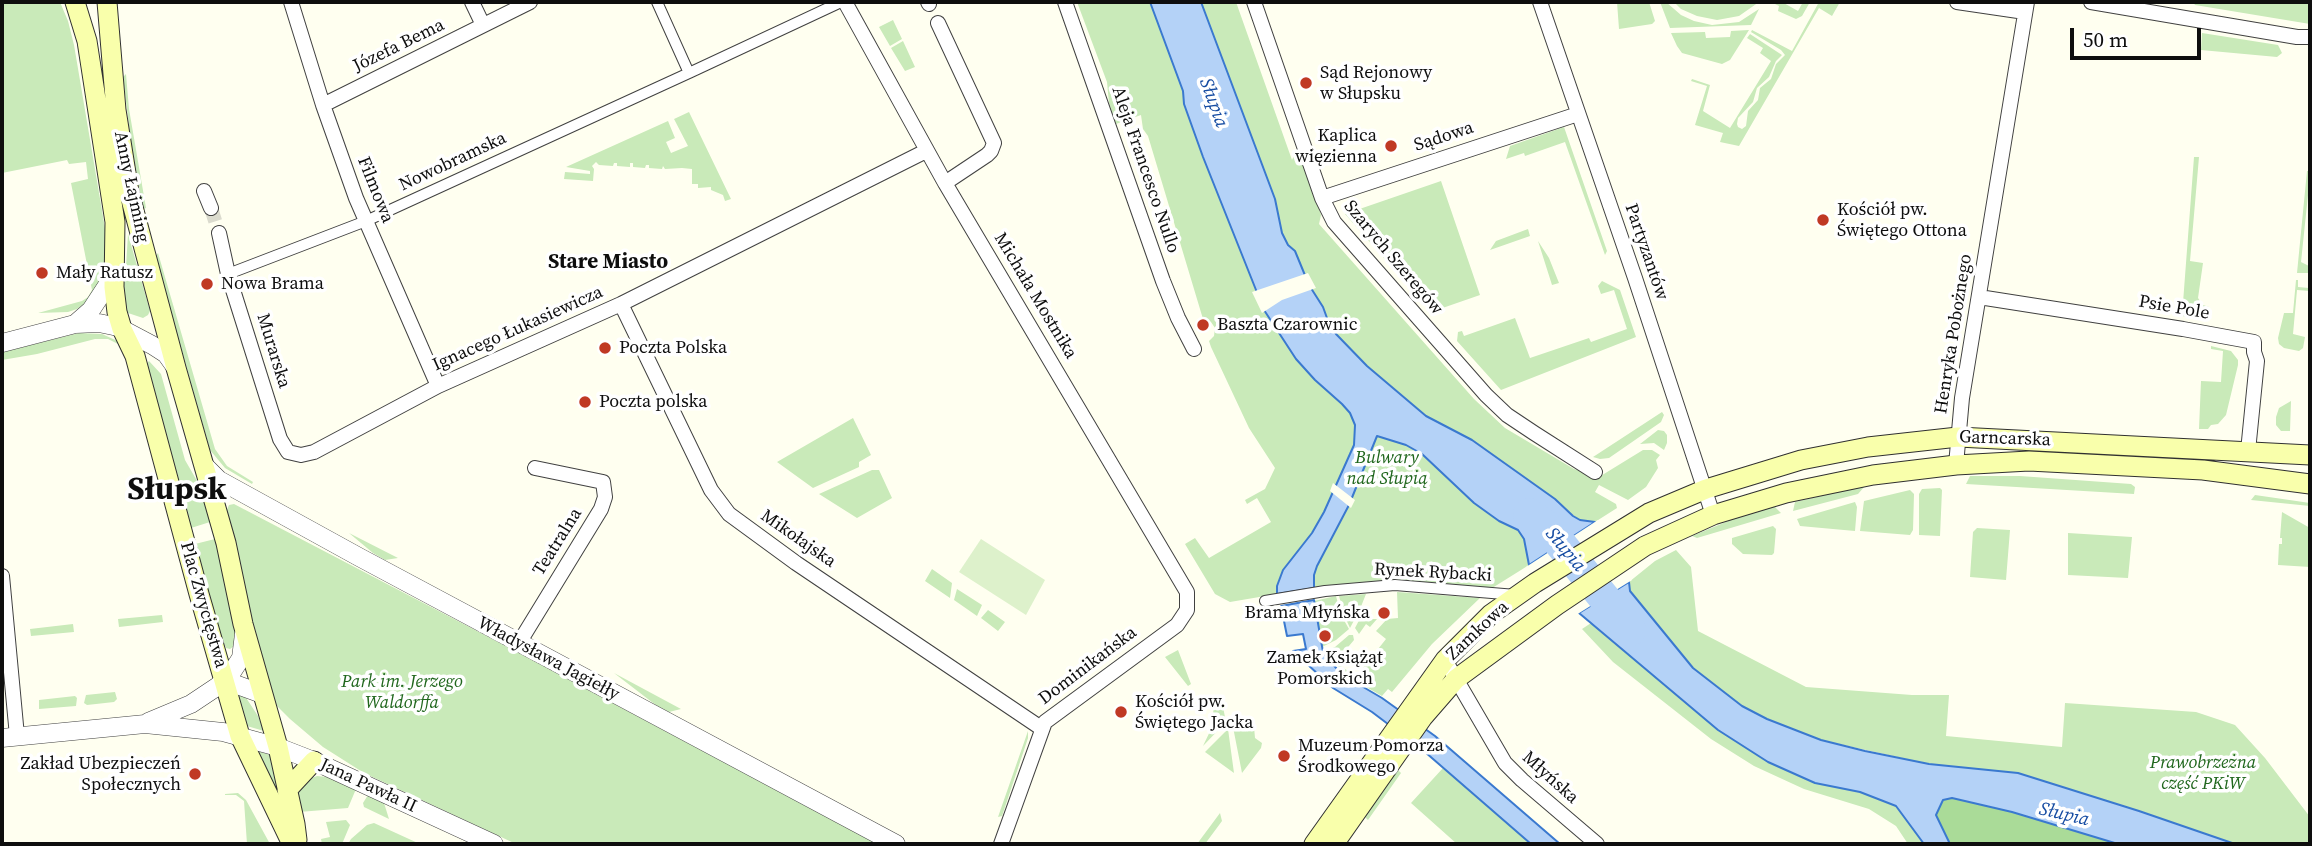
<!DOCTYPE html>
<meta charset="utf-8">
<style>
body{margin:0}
#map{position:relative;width:2312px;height:846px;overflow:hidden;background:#fffff0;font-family:"Source Serif 4",serif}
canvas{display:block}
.frame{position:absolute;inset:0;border:4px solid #0e0e0e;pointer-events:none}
.scale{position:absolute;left:2070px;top:28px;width:131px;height:32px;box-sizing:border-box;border:4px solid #0e0e0e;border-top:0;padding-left:9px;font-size:21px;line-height:24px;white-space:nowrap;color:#0e0e0e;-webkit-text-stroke:5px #fff;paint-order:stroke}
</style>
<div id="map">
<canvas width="2312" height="846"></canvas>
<div class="frame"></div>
<div class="scale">50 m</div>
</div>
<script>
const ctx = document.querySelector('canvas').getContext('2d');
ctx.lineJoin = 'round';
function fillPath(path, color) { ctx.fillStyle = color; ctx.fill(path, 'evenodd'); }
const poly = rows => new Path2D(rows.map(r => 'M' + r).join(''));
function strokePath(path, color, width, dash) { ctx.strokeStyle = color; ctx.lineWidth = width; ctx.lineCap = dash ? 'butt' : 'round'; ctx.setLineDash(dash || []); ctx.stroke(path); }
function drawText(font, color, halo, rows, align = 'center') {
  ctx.font = font + ' "Source Serif 4",serif'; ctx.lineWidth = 7; ctx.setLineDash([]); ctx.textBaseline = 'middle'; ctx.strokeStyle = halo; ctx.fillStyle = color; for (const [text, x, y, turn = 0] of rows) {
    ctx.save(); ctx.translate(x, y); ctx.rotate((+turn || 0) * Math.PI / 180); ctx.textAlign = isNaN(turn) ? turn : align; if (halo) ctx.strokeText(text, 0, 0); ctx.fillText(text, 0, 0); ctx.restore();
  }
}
const green = poly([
 [2,2,60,2,68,21,74,45,108,246,105,277,87,302,77,309,68,312,38,313,82,301,88,297,92,290,71,183,88,179,86,162,69,164,67,160,2,173],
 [1077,2,1236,2,1292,160,1299,145,1321,215,1319,224,1474,399,1505,428,1574,469,1599,477,1643,450,1652,450,1660,455,1656,460,1658,468,1646,487,1628,500,1599,485,1595,492,1616,504,1617,508,1595,522,1580,520,1566,510,1526,546,1529,565,1489,590,1429,582,1393,581,1324,586,1230,602,1215,594,1185,544,1195,538,1209,558,1271,522,1257,498,1247,504,1245,500,1265,489,1275,468,1249,428,1211,347,1209,341,1214,336,1215,328,1211,322,1203,319,1148,136,1143,129,1141,115,1116,124,1109,103,1107,82],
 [1617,2,1649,2,1655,21,1652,24,1619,29],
 [1660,2,1666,2,1681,15,1694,21,1712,25,1739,22,1759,9,1751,25,1670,28],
 [1674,2,1759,2,1739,16,1717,20,1697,16,1681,9],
 [1771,2,1782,2,1798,11,1803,2,1810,2,1802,16,1796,19,1778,11,1779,6],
 [1819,2,1840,2,1832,16,1819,8,1739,146,1720,142,1723,133,1695,125,1707,86,1691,81,1692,79,1710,85,1703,111,1730,128,1771,61,1760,53,1763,48,1747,38,1750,34,1782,55,1776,61,1769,77,1757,88,1753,102,1738,118,1737,124,1738,127,1742,129,1746,126,1748,111,1758,100,1760,88,1771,79,1776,64,1785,55,1781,50,1751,32,1752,30,1792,51],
 [2193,2,2310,2,2310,24,2195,5],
 [893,20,902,39,890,46,879,27],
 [1749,30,1730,60,1722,64,1682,53,1677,46,1671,33,1705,32,1706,38,1730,37,1731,31],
 [2202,33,2278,45,2282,53,2277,57,2201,50],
 [903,41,915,67,905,71,891,48],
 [126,74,129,109,146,208,143,209,131,142,123,77],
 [689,112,731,199,725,201,723,195,711,190,711,187,698,188,698,184,692,184,692,169,682,168,665,169,663,166,662,169,649,168,649,165,646,165,645,168,633,167,633,163,630,163,630,167,617,166,617,163,614,163,613,166,599,165,596,162,592,166,594,169,593,181,564,179,565,172,590,174,590,171,566,167,668,121,675,138,666,142,671,153,688,146,674,119],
 [1564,127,1607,251,1605,255,1565,142,1525,156,1524,153,1506,159,1510,146],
 [2194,157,2199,157,2190,261,2203,263,2198,298,2203,305,2209,307,2207,320,2182,316],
 [2307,171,2310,171,2310,176,2301,262,2309,266,2308,273,2297,273],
 [1441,181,1480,295,1431,312,1345,214],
 [1528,229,1530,236,1490,250,1496,241],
 [128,234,150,311,148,315,143,318,125,312,120,292,126,267],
 [1538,241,1549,258,1559,283,1552,285],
 [158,253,215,449,227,466,253,482,252,484,225,468,210,450,155,257],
 [2310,279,2310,291,2297,290,2293,334,2305,337,2303,348,2299,351,2284,348,2279,344,2278,338,2284,313,2293,313,2296,280,2298,280,2298,287,2309,288],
 [1602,281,1620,290,1636,337,1501,390,1457,341,1458,332,1462,331,1464,336,1515,318,1530,358,1589,338,1591,342,1627,329,1614,290,1601,294,1598,286],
 [79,333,102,334,122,343,118,344,108,339,95,339,37,354,2,360,3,352],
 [2211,346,2231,351,2238,360,2238,365,2226,415,2218,424,2211,425,2208,429,2199,429,2201,381,2221,382,2223,351,2211,349],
 [149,361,161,374,185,460,200,486,210,522,191,528,147,363],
 [2291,401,2290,431,2281,431,2276,425,2276,417,2279,408],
 [1662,412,1664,415,1661,422,1609,458,1600,459,1593,457],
 [853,418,871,455,859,462,859,467,813,488,777,462],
 [1658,430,1664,431,1667,435,1667,443,1664,450,1654,443,1640,444],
 [872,470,879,470,892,498,857,518,819,494],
 [1970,476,2020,476,2131,484,2135,487,2134,494,1966,484],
 [1865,486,1858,494,1793,511,1795,502],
 [1940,488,1942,490,1940,536,1919,535,1919,494,1922,489],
 [1910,490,1914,494,1913,530,1910,535,1860,531,1864,501],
 [2255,495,2310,503,2310,506,2251,500],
 [1855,502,1857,507,1855,531,1800,526,1797,519],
 [234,504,498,642,877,844,516,844,364,773,323,747,290,719,271,700,226,512,229,505],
 [1774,506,1781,513,1697,538,1692,536,1733,519],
 [2282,512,2310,528,2310,567,2278,565,2279,544,2282,544,2282,538,2280,538],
 [1773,526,1776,529,1774,553,1772,555,1743,554,1732,544,1732,538],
 [1977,528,2010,530,2006,580,1970,577,1973,532],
 [349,533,398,558,385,560,373,553],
 [2068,533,2132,537,2128,578,2068,575],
 [215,539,235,631,234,646,230,649,226,648,222,639,195,544],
 [1676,550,1691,567,1698,631,1806,687,1912,695,1949,695,1946,736,2062,747,2065,703,2196,712,2235,725,2265,758,2310,817,2310,844,2235,844,2139,811,1954,766,1929,764,1821,740,1767,719,1742,706,1693,668,1630,591,1629,582,1655,561],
 [932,569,952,583,950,598,925,581],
 [957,589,982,605,977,616,954,600],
 [1397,592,1480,598,1432,644,1392,692,1388,689,1382,696,1354,680,1336,665,1337,663,1356,677,1386,639,1376,631,1387,619,1398,618],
 [1366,594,1360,609,1350,628,1344,615,1339,596],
 [1336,596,1341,615,1349,629,1336,640,1322,647,1314,601],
 [988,610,1005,622,998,631,981,618],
 [1364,611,1372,614,1372,619,1377,619,1370,627,1366,624,1359,634,1355,628],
 [162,615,163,622,119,627,118,619],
 [1591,623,1718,730,1768,762,1815,783,1860,792,1896,806,1924,844,1908,844,1896,826,1869,809,1804,789,1754,766,1711,739,1613,662,1582,629],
 [73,624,74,632,31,636,30,629],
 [1349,635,1353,635,1354,640,1333,665,1323,652,1335,647],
 [1178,650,1191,684,1188,686,1165,657],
 [614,673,681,709,669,712,657,706],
 [235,684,239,687,258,716,264,731,247,726],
 [115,692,117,699,114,702,87,705,84,703,86,695],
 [75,696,77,698,76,706,39,709,39,700],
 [1219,701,1222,702,1226,722,1203,746,1214,723,1213,707],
 [1233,727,1254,727,1255,738,1262,743,1261,748,1242,773],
 [1228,729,1234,773,1205,752],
 [1028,731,1028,738,1002,816,998,817],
 [258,751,270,755,279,797],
 [1443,768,1478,798,1531,844,1457,844,1411,803],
 [1397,769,1401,773,1368,820,1365,817],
 [317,776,327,777,356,789,348,808,299,812,298,791,312,778],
 [238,793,246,800,270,844,247,844,244,801,236,795,225,795,225,794],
 [368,795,384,803,389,819,364,807,363,803],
 [1220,813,1222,821,1205,844,1197,844],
 [346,820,350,825,342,844,322,844,321,839,330,837,326,822],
 [374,823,420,844,348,844,351,839,367,825]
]);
const forest = poly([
 [1952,798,2012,812,2118,844,1950,844,1936,815,1943,800]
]);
const pitch = poly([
 [981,539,1045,580,1026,615,959,572]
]);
const water = poly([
 [1150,2,1201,2,1275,199,1282,233,1288,245,1295,251,1309,285,1323,307,1327,318,1336,334,1367,366,1426,416,1472,440,1555,499,1573,516,1580,520,1595,522,1529,565,1524,539,1518,530,1499,521,1474,503,1422,454,1406,445,1377,436,1349,505,1317,566,1314,575,1314,588,1277,594,1277,586,1283,570,1312,533,1324,512,1354,445,1355,425,1350,413,1342,404,1315,380,1296,359,1264,310,1203,157,1184,104,1183,91,1150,2],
 [1629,582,1630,591,1693,668,1742,706,1767,719,1821,740,1865,751,1929,764,2018,773,2139,811,2235,844,2118,844,2012,812,1952,798,1943,800,1936,815,1950,844,1924,844,1896,806,1860,792,1815,783,1768,762,1718,730,1579,613,1629,582],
 [1314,600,1323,652,1341,674,1382,698,1435,736,1560,844,1531,844,1425,752,1372,712,1333,688,1293,651,1306,649,1303,634,1287,636,1281,606,1314,600]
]);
const pier = poly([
 [1308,273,1316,288,1282,300,1262,313,1252,292],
 [1333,483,1355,500,1351,508,1330,491],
 [1598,520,1597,525,1531,568,1526,567],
 [1630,578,1632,580,1576,615,1577,610]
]);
const river = poly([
 [1529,514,1546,526,1630,630]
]);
const minorTunnel = poly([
 [211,208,219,233]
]);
const pedestrian = poly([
 [657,2,689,73,841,2],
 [228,274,366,221,689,73],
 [1265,601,1325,591,1395,585,1516,595]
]);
const minor = poly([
 [291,2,323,105,356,198,438,386],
 [472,2,483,25],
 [845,2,945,183,1187,592,1187,610,1177,625,1045,722,1001,844],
 [928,2,929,4],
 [1065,2,1163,281,1178,318,1194,349],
 [1254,2,1322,198,1334,222,1486,395,1507,415,1534,433,1595,472],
 [1540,2,1635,278,1713,515],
 [1957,2,2025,12],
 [2091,2,2297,37,2310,37],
 [938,23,994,143,991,151,987,155,945,183],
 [323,105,530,2],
 [204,191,211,208],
 [1322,198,1578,114],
 [219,233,228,274,280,439,288,452,301,455,314,452,438,386,621,304,926,151],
 [1979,297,2183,329,2254,342,2254,352,2257,361,2248,451],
 [621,304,711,490,729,514,796,563,1041,728],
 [1956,465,1962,398,2027,2],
 [2,576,17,736],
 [519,643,601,509,605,497,603,482,535,468],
 [1445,660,1505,763,1522,780,1597,844]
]);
const tertiary = poly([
 [75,324,91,310,114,275],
 [2,343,75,324,99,323,118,327,152,345,166,354,176,368],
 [205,466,219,480,359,557,896,844],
 [224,680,262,694],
 [148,722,191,704,218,686,230,675,241,658,244,634],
 [2,738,145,724,223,732,278,747,314,761,494,844]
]);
const secondary = poly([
 [75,2,87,41,115,222,114,287,117,312,122,329,135,356,199,594,240,736,292,844],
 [107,2,116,110,129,192,176,368,226,543,243,624,278,747,295,824,297,840],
 [287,790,314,761],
 [1314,844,1445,660,1491,614,1535,583,1649,513,1706,489,1801,460,1868,447,1958,437,2310,455],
 [1334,844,1423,717,1456,679,1557,605,1645,546,1713,515,1786,493,1873,475,1956,465,2029,461,2203,470,2310,484]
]);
const markers = [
 [1306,83,7,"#c03924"],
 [1391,146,7,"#c03924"],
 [1823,220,7,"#c03924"],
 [42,273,7,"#c03924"],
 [207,284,7,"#c03924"],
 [1203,325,7,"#c03924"],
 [605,348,7,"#c03924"],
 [585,402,7,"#c03924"],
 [1384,613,7,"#c03924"],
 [1325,636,7,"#c03924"],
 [1121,712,7,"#c03924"],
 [1284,756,7,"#c03924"],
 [195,774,7,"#c03924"]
];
const streetNames = [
 ["Józefa Bema",399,46,-26],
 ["Sądowa",1444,137,-18],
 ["Nowobramska",453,162,-25],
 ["Aleja Francesco Nullo",1145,170,71],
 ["Anny Łajming",131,187,78],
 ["Filmowa",375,190,68],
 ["Partyzantów",1646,252,71],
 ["Szarych Szeregów",1393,258,50],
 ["Michała Mostnika",1035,296,59],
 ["Psie Pole",2174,308,10],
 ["Ignacego Łukasiewicza",518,329,-24],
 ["Henryka Pobożnego",1954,334,-81],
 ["Murarska",273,351,73],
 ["Garncarska",2005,439,2],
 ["Mikołajska",798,539,35],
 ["Teatralna",558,542,-58],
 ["Rynek Rybacki",1433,573,3],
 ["Plac Zwycięstwa",203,605,74],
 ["Zamkowa",1478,631,-43],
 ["Władysława Jagiełły",548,659,28],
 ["Dominikańska",1088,666,-37],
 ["Młyńska",1550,778,42],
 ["Jana Pawła II",368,786,25]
];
const poiNames = [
 ["Sąd Rejonowy",1320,73],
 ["w Słupsku",1320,94],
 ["Kaplica",1377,136,"right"],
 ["więzienna",1377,157,"right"],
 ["Kościół pw.",1837,210],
 ["Świętego Ottona",1837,231],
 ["Mały Ratusz",56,273],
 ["Nowa Brama",221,284],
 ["Baszta Czarownic",1217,325],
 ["Poczta Polska",619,348],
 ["Poczta polska",599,402],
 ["Brama Młyńska",1370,613,"right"],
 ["Zamek Książąt",1325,658,"center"],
 ["Pomorskich",1325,679,"center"],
 ["Kościół pw.",1135,702],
 ["Świętego Jacka",1135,723],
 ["Muzeum Pomorza",1298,746],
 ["Środkowego",1298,767],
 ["Zakład Ubezpieczeń",181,764,"right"],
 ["Społecznych",181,785,"right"]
];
const parkNames = [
 ["Bulwary",1387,458],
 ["nad Słupią",1387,479],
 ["Park im. Jerzego",402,682],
 ["Waldorffa",402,703],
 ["Prawobrzeżna",2203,763],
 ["część PKiW",2203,784]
];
const waterNames = [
 ["Słupia",1213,103,70],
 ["Słupia",1565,550,50],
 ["Słupia",2064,815,13]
];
const quarterNames = [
 ["Stare Miasto",608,263]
];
const townNames = [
 ["Słupsk",177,491]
];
fillPath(green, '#c9eab9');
fillPath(forest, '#aadb98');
fillPath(pitch, '#ddf1cb');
fillPath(water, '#b4d2f7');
strokePath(water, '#3a79cf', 2);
fillPath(pier, '#fffff0');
strokePath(river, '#b4d2f7', 32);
strokePath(minorTunnel, '#dbdbce', 14, [14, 7]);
strokePath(pedestrian, '#414141', 12);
strokePath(minor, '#414141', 16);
strokePath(tertiary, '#414141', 19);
strokePath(secondary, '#303030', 21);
strokePath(pedestrian, '#fff', 10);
strokePath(minor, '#fff', 14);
strokePath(tertiary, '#fff', 18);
strokePath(secondary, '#f9ffab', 19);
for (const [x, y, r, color] of markers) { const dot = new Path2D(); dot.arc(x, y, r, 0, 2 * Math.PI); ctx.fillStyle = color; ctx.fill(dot); strokePath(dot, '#fff', 2.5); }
drawText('18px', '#0e0e0e', '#fff', streetNames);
drawText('18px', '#0e0e0e', '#fff', poiNames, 'left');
drawText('italic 18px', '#20671d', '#fff', parkNames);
drawText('italic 19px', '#164ca2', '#fff', waterNames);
drawText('bold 21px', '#0e0e0e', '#fff', quarterNames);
drawText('bold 32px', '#0e0e0e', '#fff', townNames);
</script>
